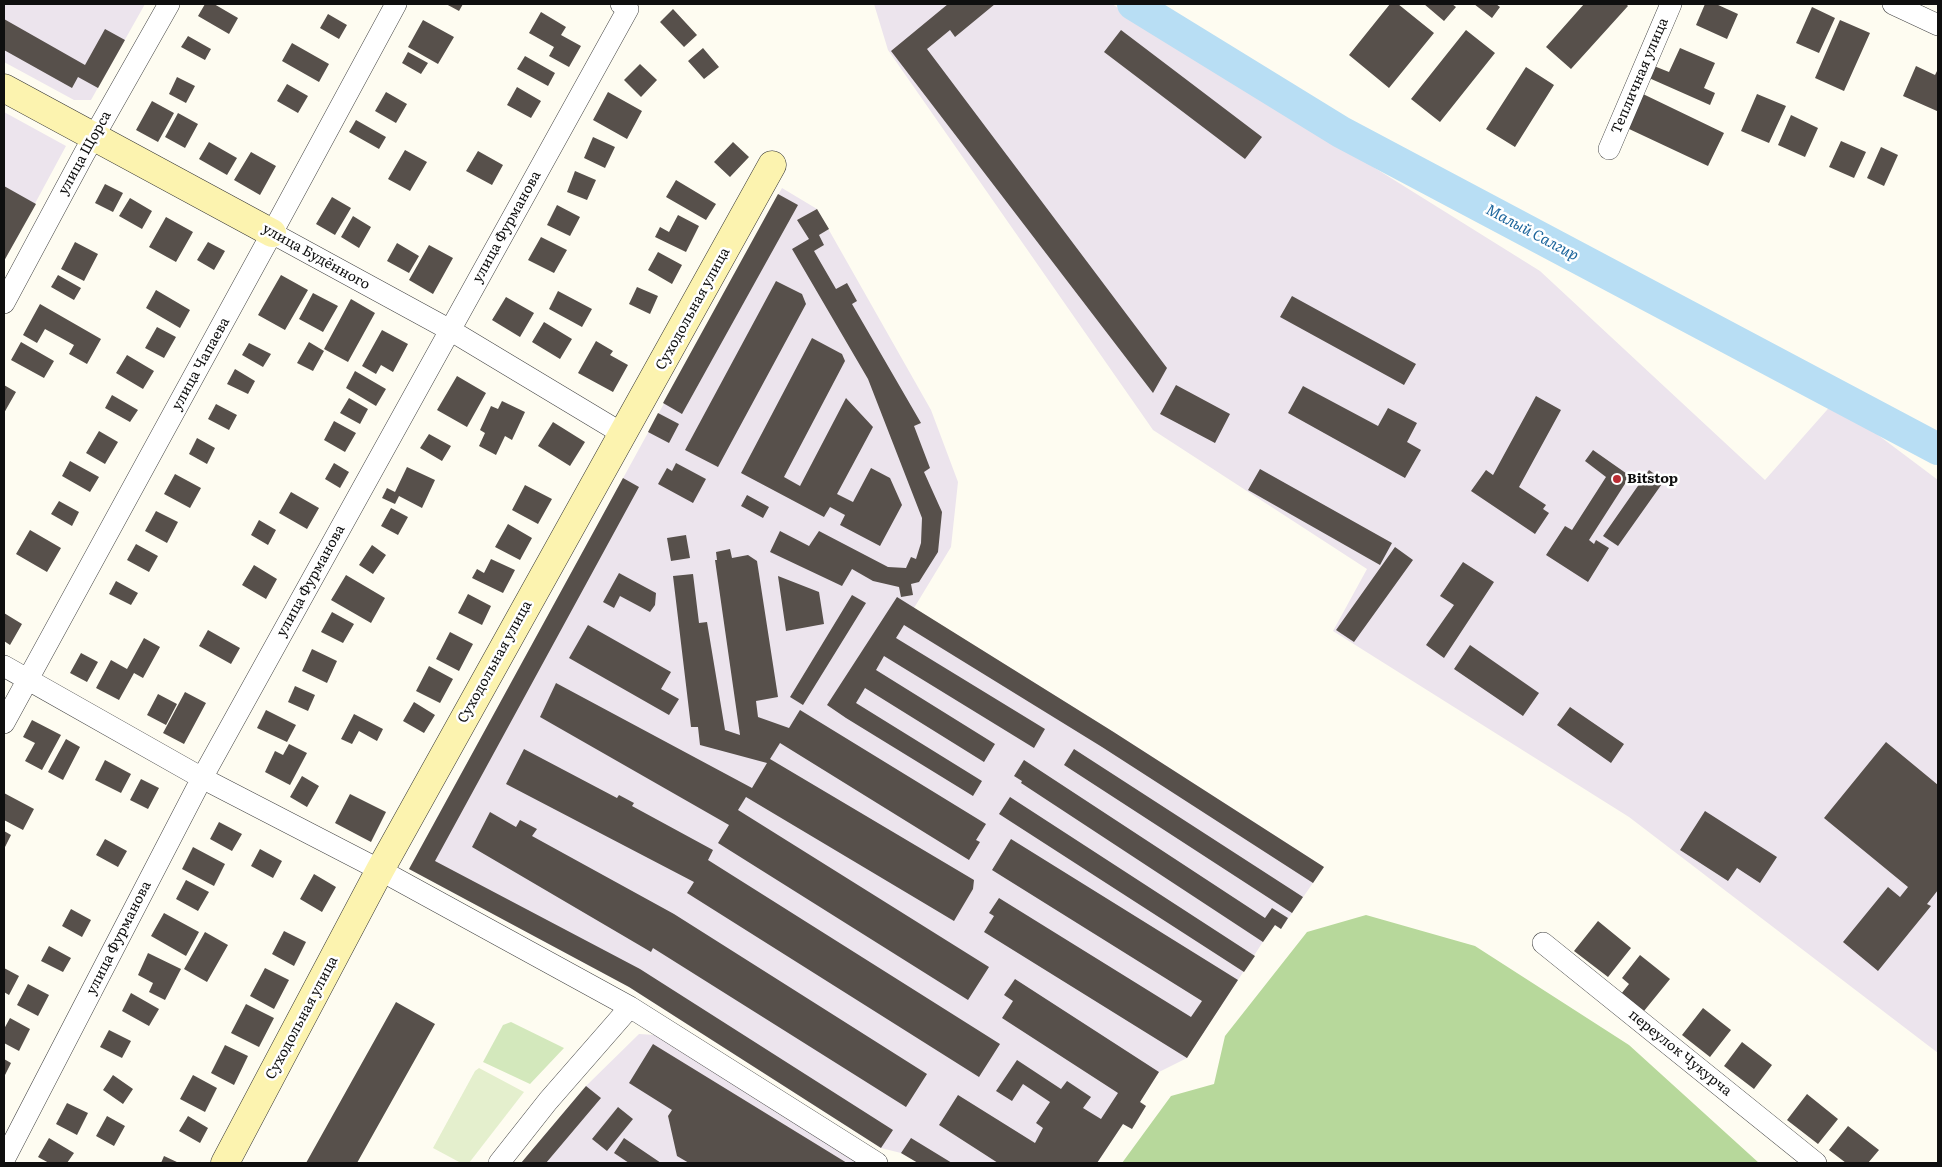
<!DOCTYPE html>
<meta charset="utf-8">
<style>
body{margin:0}
#map{position:relative;width:1942px;height:1167px;overflow:hidden;background:#fefcf1;font-family:Literata,serif}
canvas{display:block}
.frame{position:absolute;inset:0;border:5px solid #0f0f0f;pointer-events:none}
</style>
<div id="map">
<canvas width="1942" height="1167"></canvas>
<div class="frame"></div>
</div>
<script>
const ctx = document.querySelector('canvas').getContext('2d');
ctx.lineJoin = 'round';
function fillPath(path, color) { ctx.fillStyle = color; ctx.fill(path, 'evenodd'); }
const poly = rows => new Path2D(rows.map(r => 'M' + r).join(''));
function strokePath(path, color, width, dash) { ctx.strokeStyle = color; ctx.lineWidth = width; ctx.lineCap = dash ? 'butt' : 'round'; ctx.setLineDash(dash || []); ctx.stroke(path); }
function drawText(font, color, halo, rows, align = 'center') {
  ctx.font = font + ' Literata,serif'; ctx.lineWidth = 5; ctx.setLineDash([]); ctx.textBaseline = 'middle'; ctx.strokeStyle = halo; ctx.fillStyle = color; for (const [text, x, y, turn = 0] of rows) {
    ctx.save(); ctx.translate(x, y); ctx.rotate((+turn || 0) * Math.PI / 180); ctx.textAlign = isNaN(turn) ? turn : align; if (halo) ctx.strokeText(text, 0, 0); ctx.fillText(text, 0, 0); ctx.restore();
  }
}
const industrial = poly([
 [4,4,145,4,91,100,74,100,4,62],
 [874,4,1112,4,1540,271,1765,480,1834,402,1938,480,1938,1053,1629,817,1333,631,1367,569,1153,430,888,50],
 [4,112,66,146,4,261],
 [782,188,817,209,931,410,958,482,951,547,914,608,1112,731,1324,867,1281,929,1274,925,1187,1058,1159,1072,1140,1102,1146,1106,1132,1129,1123,1124,1097,1163,1089,1163,1074,1154,1035,1143,1022,1163,918,1163,901,1153,881,1148,629,987,409,869],
 [639,1034,656,1035,859,1163,521,1163,586,1086]
]);
const green = poly([
 [511,1022,564,1048,530,1084,483,1062,503,1025]
]);
const forest = poly([
 [1366,915,1475,946,1629,1045,1759,1163,1122,1163,1171,1096,1214,1084,1225,1036,1307,932]
]);
const pitch = poly([
 [479,1068,524,1092,469,1163,461,1163,433,1148,475,1071]
]);
const river = poly([
 [1133,4,1341,132,1938,449]
]);
const building = poly([
 [205,4,214,4,238,18,229,34,198,16],
 [446,4,463,4,459,11],
 [948,4,995,4,955,37,950,30,927,49,1167,368,1153,393,891,51],
 [1390,4,1398,4,1434,33,1389,88,1349,55],
 [1424,4,1452,4,1456,7,1444,21],
 [1474,4,1496,4,1500,7,1492,18],
 [1584,4,1626,4,1628,6,1571,69,1546,47],
 [1705,4,1716,4,1738,14,1727,39,1696,25],
 [1812,7,1835,18,1819,53,1796,43],
 [673,9,697,35,684,47,660,22],
 [541,12,566,27,561,35,581,46,569,67,549,56,554,47,529,33],
 [328,14,347,25,339,39,320,28],
 [4,19,85,65,105,29,125,40,98,88,78,77,72,88,4,50],
 [423,20,454,37,438,64,408,47],
 [1840,20,1870,33,1844,91,1815,78],
 [1121,30,1262,137,1245,159,1104,52],
 [1466,30,1495,53,1440,122,1411,99],
 [188,36,211,49,205,60,181,47],
 [292,43,329,64,319,82,282,61],
 [703,48,719,67,704,79,688,61],
 [1680,48,1715,63,1704,88,1715,93,1710,105,1649,78,1654,66,1669,72],
 [408,52,428,63,421,74,402,63],
 [525,56,555,73,548,86,517,69],
 [640,64,657,80,641,97,624,80],
 [1916,66,1935,75,1938,69,1937,111,1903,96],
 [1526,67,1554,85,1515,147,1486,129],
 [177,77,195,86,186,103,169,94],
 [287,84,308,96,298,113,277,101],
 [517,87,541,101,531,118,507,105],
 [386,92,407,104,396,123,375,111],
 [608,92,642,111,627,139,593,120],
 [1643,94,1724,133,1708,166,1627,128],
 [1757,94,1786,106,1769,143,1741,131],
 [152,101,174,113,158,142,136,130],
 [178,113,198,124,185,148,165,137],
 [1791,115,1818,128,1805,157,1778,145],
 [356,120,386,137,379,149,349,132],
 [593,137,615,147,605,168,584,158],
 [1841,141,1866,152,1854,178,1829,167],
 [209,142,237,158,227,175,199,159],
 [733,142,749,157,730,177,714,162],
 [1881,147,1898,155,1884,186,1867,178],
 [405,150,427,162,410,191,388,179],
 [478,151,503,165,492,185,466,171],
 [251,152,276,166,260,195,234,180],
 [575,171,596,180,587,200,567,192],
 [676,180,716,204,706,220,666,197],
 [105,184,123,193,113,212,95,203],
 [4,186,36,204,4,261],
 [778,194,798,205,682,414,663,403],
 [332,197,351,208,335,235,316,224],
 [130,198,152,211,142,229,119,216],
 [557,205,580,217,570,236,547,225],
 [817,209,829,229,819,235,824,245,814,251,836,289,847,283,857,301,852,304,921,423,914,426,930,468,924,472,942,512,938,552,919,582,911,584,913,595,901,597,899,587,873,581,852,569,842,586,770,552,780,531,809,546,819,531,888,567,906,568,911,557,916,559,921,543,922,518,868,379,792,249,809,239,797,220],
 [678,215,699,226,686,252,655,237,660,227,669,232],
 [353,216,371,227,359,248,341,237],
 [166,217,193,232,176,262,149,247],
 [541,237,567,250,554,273,528,260],
 [75,242,98,254,84,281,61,269],
 [208,242,225,251,214,270,197,260],
 [397,243,419,256,409,273,387,261],
 [429,245,453,258,433,294,409,280],
 [658,252,682,265,672,284,648,270],
 [58,275,81,288,74,300,51,287],
 [281,275,308,290,285,330,258,315],
 [776,281,802,294,806,304,718,467,685,450],
 [637,287,658,296,650,314,629,304],
 [156,290,190,310,180,328,146,308],
 [558,291,592,309,582,327,549,309],
 [313,293,338,306,323,332,299,319],
 [1292,296,1416,364,1404,385,1280,317],
 [506,297,534,313,520,337,492,320],
 [351,299,375,313,348,362,324,349],
 [40,304,101,339,87,364,69,354,74,345,45,329,37,343,23,335],
 [544,322,572,339,560,359,532,342],
 [157,327,176,337,164,358,145,348],
 [382,330,408,344,393,372,381,365,376,374,362,366],
 [812,338,842,354,845,361,784,477,800,486,846,398,873,427,837,494,853,502,871,468,890,478,902,505,880,546,840,525,845,515,830,507,824,517,741,473],
 [596,341,613,351,610,355,628,365,613,392,578,373],
 [21,342,54,361,44,378,11,360],
 [309,342,324,351,313,371,297,363],
 [249,343,271,354,263,367,242,355],
 [127,355,154,371,143,389,116,373],
 [235,369,255,381,248,394,227,384],
 [355,371,386,389,376,406,346,388],
 [457,376,486,393,467,427,437,410],
 [4,385,16,392,4,413],
 [1176,385,1230,414,1215,443,1160,414],
 [1303,386,1378,426,1388,408,1417,423,1407,442,1421,450,1405,478,1288,413],
 [112,395,138,410,130,422,105,408],
 [1536,396,1561,410,1519,487,1546,505,1543,509,1549,513,1535,534,1471,491,1486,470,1493,475],
 [349,398,368,409,360,424,340,413],
 [502,401,525,412,512,440,505,436,496,455,479,446,485,433,480,430,491,406,498,409],
 [216,404,237,415,229,430,208,419],
 [658,413,679,424,669,443,648,432],
 [334,421,356,433,345,452,324,440],
 [553,422,585,442,570,466,538,446],
 [99,431,118,442,105,464,86,453],
 [429,434,451,446,442,461,420,448],
 [197,438,215,448,207,464,189,454],
 [1593,450,1630,476,1589,540,1594,544,1596,540,1609,548,1588,582,1546,555,1565,526,1572,530,1606,477,1585,461],
 [70,461,99,477,90,492,62,476],
 [334,463,349,472,340,488,325,479],
 [676,463,706,479,693,503,658,484,667,468,672,471],
 [407,467,435,480,422,508,399,496,395,504,382,498,387,488,395,492],
 [1260,469,1392,543,1380,565,1248,490],
 [1649,470,1664,481,1618,546,1603,536],
 [175,474,201,488,190,508,164,494],
 [623,478,639,487,435,861,640,969,893,1130,881,1148,629,987,409,869],
 [525,485,552,499,538,524,512,510],
 [291,492,319,508,307,529,279,513],
 [747,495,769,507,763,518,741,506],
 [59,501,79,512,72,526,51,514],
 [391,508,408,517,398,535,381,526],
 [156,511,178,522,167,543,145,531],
 [259,520,276,530,268,545,251,535],
 [508,524,532,538,520,560,495,547],
 [30,530,61,548,47,572,16,554],
 [686,535,690,558,671,561,667,538],
 [136,544,158,556,149,572,127,560],
 [372,545,386,555,373,574,359,565],
 [1395,547,1413,560,1354,642,1336,630],
 [730,549,732,558,748,555,757,561,778,697,756,701,758,717,789,728,800,710,986,824,976,840,980,842,969,860,780,743,770,759,974,880,973,889,954,921,746,797,738,810,989,967,968,1000,718,843,729,825,540,717,556,683,752,788,767,763,700,745,698,727,691,727,673,576,693,574,699,623,707,622,725,730,740,735,715,560,717,560,716,552],
 [491,559,515,570,503,593,472,578,477,569,484,573],
 [1463,562,1494,582,1444,658,1426,645,1454,605,1440,596],
 [254,565,277,579,266,599,242,585],
 [619,573,656,593,655,605,650,612,620,596,614,608,603,602],
 [346,575,385,598,371,623,331,600],
 [778,576,819,592,824,624,786,631],
 [116,581,138,593,131,605,109,594],
 [468,594,491,606,482,625,458,613],
 [852,595,866,603,803,705,790,697],
 [897,597,1112,731,1324,867,1313,883,1102,747,904,625,896,638,1045,729,1034,748,884,656,876,670,995,744,984,762,865,688,856,703,982,781,973,796,846,718,827,705],
 [332,612,354,624,343,643,321,632],
 [4,613,22,624,10,645,4,641],
 [588,625,671,672,661,689,679,699,669,715,569,658],
 [208,630,240,648,231,664,199,646],
 [450,632,473,644,459,671,436,659],
 [144,638,160,647,143,678,134,673,119,700,96,688,111,660,127,669],
 [1470,645,1539,693,1523,716,1454,669],
 [312,649,337,661,327,683,302,671],
 [81,653,98,662,87,682,70,673],
 [429,666,453,679,440,703,416,691],
 [295,686,315,695,308,711,288,702],
 [185,692,206,703,184,744,163,733],
 [158,694,177,704,166,725,147,715],
 [414,702,435,715,424,733,403,721],
 [1570,707,1624,744,1611,763,1557,725],
 [266,710,296,725,287,742,257,728],
 [354,714,383,729,377,741,359,731,352,744,341,739],
 [32,720,61,735,42,770,25,761,35,743,23,737],
 [66,739,80,747,63,780,48,772],
 [1886,742,1938,785,1938,890,1927,904,1931,906,1878,971,1843,942,1888,887,1900,897,1908,887,1824,818],
 [289,744,307,753,290,785,265,772,275,751,283,755],
 [524,749,617,798,619,795,634,803,632,806,713,850,708,860,1000,1044,979,1077,687,893,694,882,506,784],
 [1074,749,1303,897,1292,913,1064,765],
 [105,760,131,774,121,793,95,780],
 [1024,760,1265,918,1272,908,1288,918,1281,929,1275,925,1263,942,1021,783,1022,781,1014,776],
 [302,776,319,786,307,807,290,797],
 [141,779,159,788,148,809,130,800],
 [4,793,34,809,23,830,4,820],
 [350,794,386,812,371,842,335,823],
 [1010,797,1255,956,1244,972,999,814],
 [1705,811,1777,857,1760,883,1737,868,1728,881,1680,850],
 [490,812,516,827,520,820,537,829,532,836,674,914,927,1074,906,1107,653,948,651,952,472,847],
 [219,822,242,834,232,851,210,839],
 [4,831,11,835,4,849],
 [105,839,127,851,118,867,96,855],
 [1011,839,1238,980,1187,1058,984,932,994,916,989,913,999,898,1191,1017,1202,1001,992,870],
 [193,847,225,864,214,886,182,869],
 [260,849,282,861,273,878,251,866],
 [314,874,336,887,322,912,300,899],
 [186,880,209,892,198,911,176,899],
 [71,909,91,920,82,937,62,926],
 [164,913,199,932,186,956,151,936],
 [1598,921,1631,948,1608,977,1574,951],
 [284,931,306,942,294,966,272,954],
 [205,932,228,945,207,982,184,969],
 [49,946,71,958,63,972,41,961],
 [148,953,181,969,165,1000,149,992,153,983,138,975],
 [1640,955,1670,979,1644,1011,1621,994,1629,984,1622,978],
 [4,968,19,976,9,995,4,992],
 [265,968,289,980,274,1009,250,996],
 [1015,979,1159,1072,1140,1102,1146,1106,1132,1129,1123,1124,1097,1163,998,1163,939,1125,958,1095,1035,1143,1043,1128,1036,1123,1050,1102,1023,1084,1012,1101,996,1091,1017,1060,1061,1089,1067,1081,1091,1097,1083,1108,1101,1119,1118,1093,1002,1018,1013,1001,1004,995],
 [28,984,49,995,38,1016,17,1005],
 [131,993,159,1009,149,1026,122,1011],
 [396,1002,435,1024,357,1163,306,1163],
 [246,1004,274,1018,259,1047,231,1033],
 [1703,1008,1731,1030,1710,1057,1682,1035],
 [10,1018,30,1029,19,1051,4,1043,4,1029],
 [109,1030,131,1041,122,1058,100,1047],
 [1742,1042,1772,1065,1754,1089,1724,1066],
 [653,1044,847,1163,689,1163,677,1156,668,1116,672,1110,629,1083],
 [225,1045,248,1056,234,1085,211,1073],
 [4,1059,11,1063,4,1077],
 [113,1075,133,1089,123,1104,103,1090],
 [193,1075,217,1088,205,1112,180,1099],
 [586,1086,601,1098,546,1163,521,1163],
 [1807,1094,1838,1119,1818,1144,1787,1120],
 [67,1103,88,1113,77,1135,56,1124],
 [618,1107,633,1119,607,1151,592,1139],
 [107,1116,125,1126,114,1146,96,1136],
 [188,1116,208,1128,200,1143,179,1131],
 [1848,1126,1879,1150,1868,1163,1846,1163,1829,1150],
 [49,1138,74,1153,67,1163,49,1163,38,1157],
 [624,1138,661,1163,629,1163,614,1153],
 [911,1138,952,1163,918,1163,901,1153],
 [164,1156,179,1163,161,1163]
]);
const street = poly([
 [1893,4,1938,25],
 [1609,149,1671,4],
 [272,233,450,330,623,434],
 [4,303,84,154,169,4],
 [4,666,202,778,380,870,630,1007,877,1163],
 [4,723,272,233,396,4],
 [1543,943,1816,1163],
 [4,1160,202,778,628,9,621,4],
 [499,1163,548,1101,630,1007]
]);
const secondary = poly([
 [4,88,272,233],
 [225,1163,380,870,772,165]
]);
const markers = [
 [1617,479,5,"#ba2c33"]
];
const streetNames = [
 ["Тепличная улица",1640,76,-67],
 ["улица Щорса",85,153,-61],
 ["улица Фурманова",507,227,-61],
 ["улица Будённого",316,257,29],
 ["Суходольная улица",693,309,-61],
 ["улица Чапаева",201,364,-61],
 ["улица Фурманова",311,581,-61],
 ["Суходольная улица",495,662,-61],
 ["улица Фурманова",119,938,-63],
 ["Суходольная улица",302,1018,-62],
 ["переулок Чукурча",1680,1053,39]
];
const poiNames = [
 ["Bitstop",1627,479]
];
const waterNames = [
 ["Малый Салгир",1532,233,28]
];
fillPath(industrial, '#ece4ed');
fillPath(green, '#d3e8bc');
fillPath(forest, '#b7d89b');
fillPath(pitch, '#e4efcd');
strokePath(river, '#b8def4', 32);
fillPath(building, '#57504b');
strokePath(street, '#424242', 22);
strokePath(secondary, '#313131', 29);
strokePath(street, '#fff', 21);
strokePath(secondary, '#fcf3af', 28);
for (const [x, y, r, color] of markers) { const dot = new Path2D(); dot.arc(x, y, r, 0, 2 * Math.PI); ctx.fillStyle = color; ctx.fill(dot); strokePath(dot, '#fff', 2); }
drawText('14px', '#0f0f0f', '#fff', streetNames);
drawText('bold 14px', '#0f0f0f', '#fff', poiNames, 'left');
drawText('italic 15px', '#1c659c', '#fff', waterNames);
</script>
